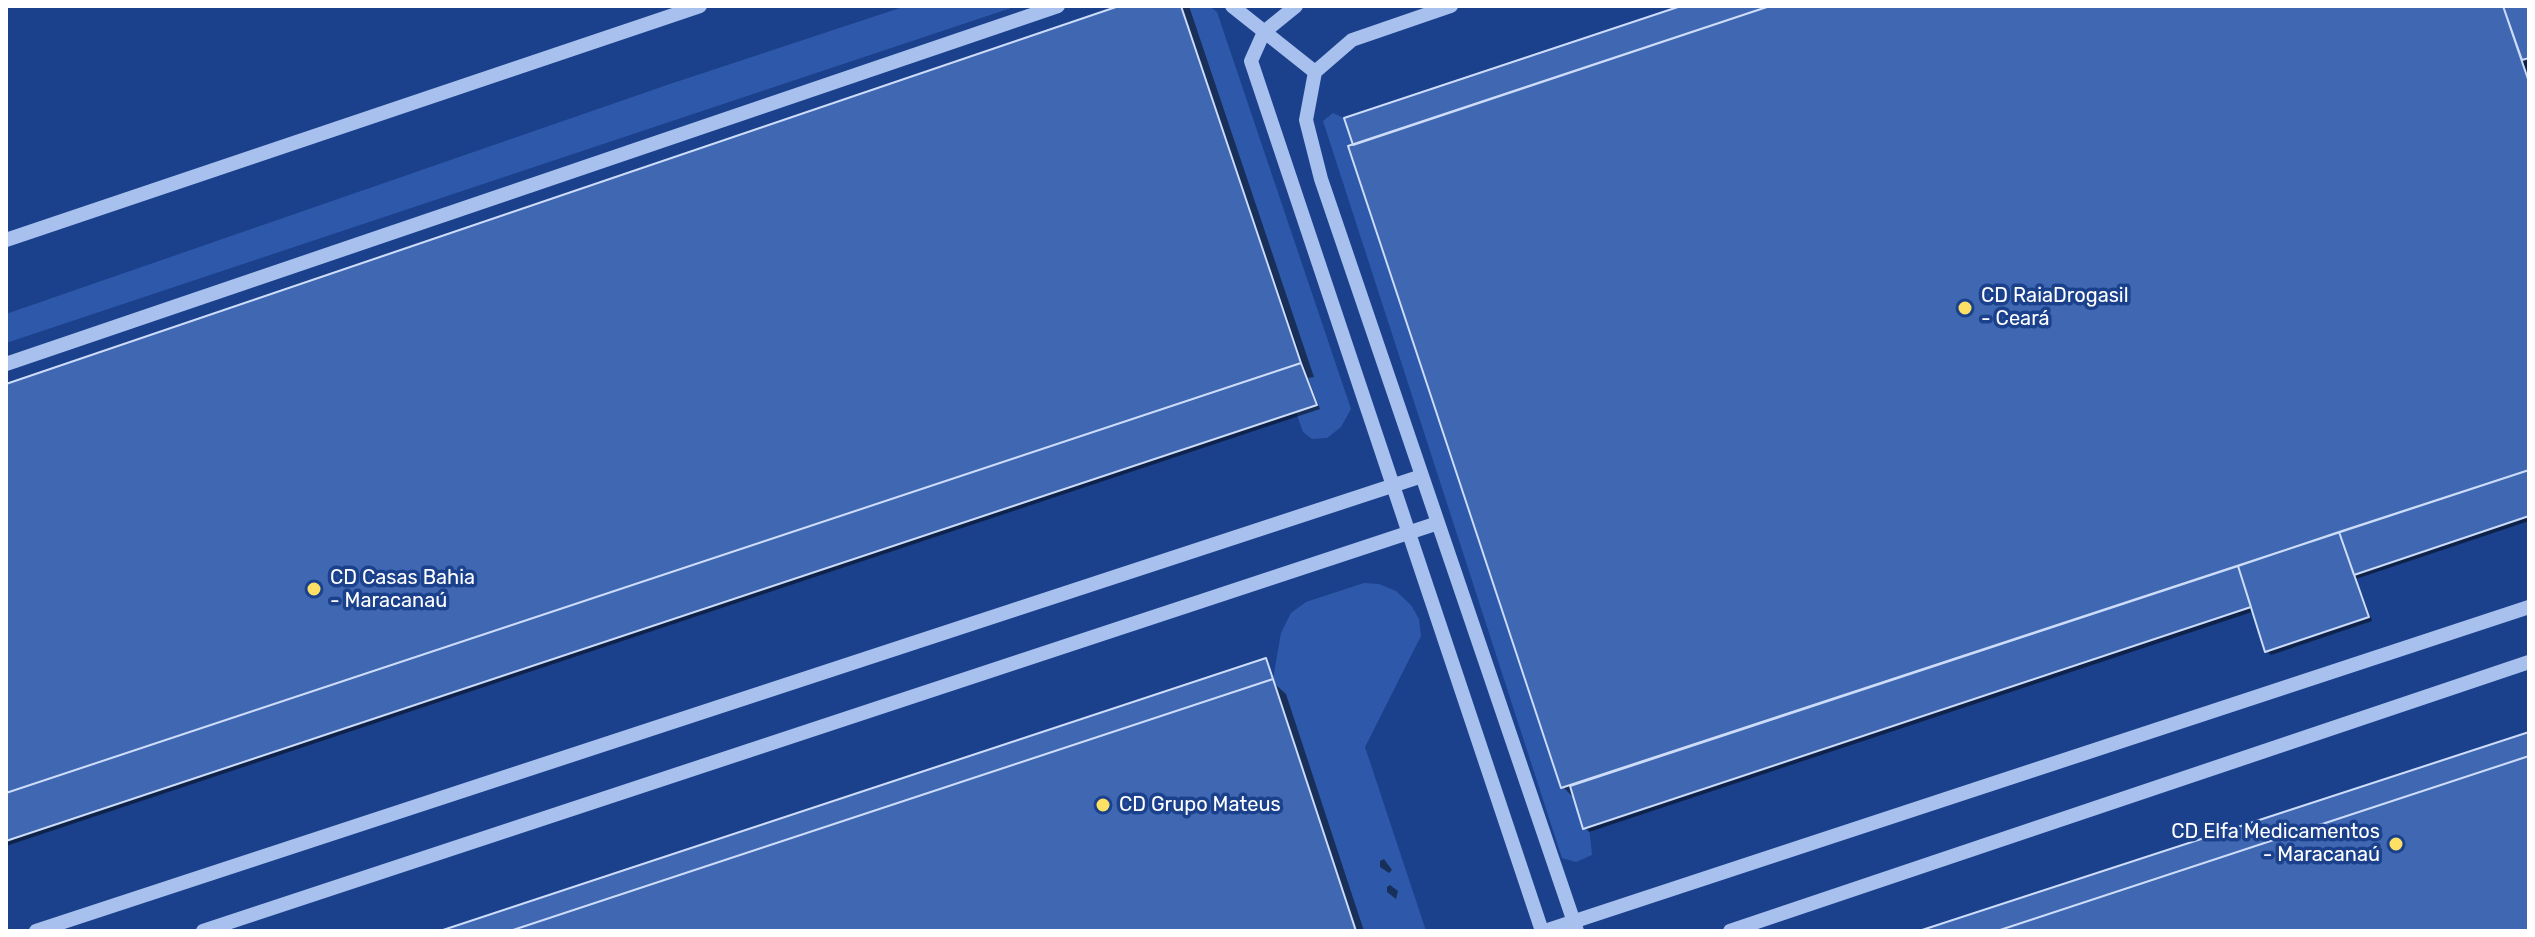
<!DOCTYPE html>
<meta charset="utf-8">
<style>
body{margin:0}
#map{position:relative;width:2535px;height:937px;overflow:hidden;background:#1b418c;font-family:Rubik,sans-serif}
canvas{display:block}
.frame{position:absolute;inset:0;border:8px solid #fff;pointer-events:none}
</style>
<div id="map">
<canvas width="2535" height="937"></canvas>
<div class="frame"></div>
</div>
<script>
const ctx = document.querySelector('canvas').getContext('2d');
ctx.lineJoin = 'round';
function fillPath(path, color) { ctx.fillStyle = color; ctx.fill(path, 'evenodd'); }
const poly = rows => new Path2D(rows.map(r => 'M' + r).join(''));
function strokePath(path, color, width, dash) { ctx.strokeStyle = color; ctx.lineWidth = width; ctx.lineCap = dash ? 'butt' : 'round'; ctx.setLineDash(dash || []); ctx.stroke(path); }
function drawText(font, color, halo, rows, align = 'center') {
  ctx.font = font + ' Rubik,sans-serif'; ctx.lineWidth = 7; ctx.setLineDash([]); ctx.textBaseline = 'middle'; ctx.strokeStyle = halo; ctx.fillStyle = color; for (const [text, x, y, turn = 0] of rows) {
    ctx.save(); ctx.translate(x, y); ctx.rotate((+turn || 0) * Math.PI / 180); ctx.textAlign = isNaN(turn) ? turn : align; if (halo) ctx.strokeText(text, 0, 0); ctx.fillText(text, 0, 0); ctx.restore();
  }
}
const green = poly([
 [906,6,1017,6,6,343,6,314,667,85],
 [1181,6,1209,6,1217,12,1351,409,1341,427,1327,438,1312,439,1303,432,1296,412,1317,404],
 [1333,113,1344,118,1353,145,1348,147,1561,788,1570,786,1583,829,1589,827,1592,855,1576,862,1562,858,1323,121],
 [1364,583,1379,584,1396,591,1411,605,1419,619,1421,636,1365,747,1426,931,1356,931,1273,679,1281,633,1291,613,1306,602]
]);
const shadow = poly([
 [1125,6,1189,6,1314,377,1308,378,1320,409,6,846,6,387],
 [1687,6,2529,6,2529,521,2356,579,2372,621,2271,655,2267,651,2255,611,1589,832,1585,828,1576,800,1563,787],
 [1265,661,1269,665,1276,685,1286,694,1364,931,446,931],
 [1384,859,1392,870,1389,873,1380,867,1380,861],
 [1390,885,1398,891,1396,899,1387,892,1387,887]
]);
const building = poly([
 [1119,6,1181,6,1301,363,6,793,6,384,1119,6],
 [1681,6,1770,6,1353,145,1344,118,1681,6],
 [1770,6,2503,6,2529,82,2529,470,1561,788,1348,146,1770,6],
 [2503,6,2529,6,2529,58,2522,60,2503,6],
 [1301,363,1317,405,6,841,6,793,1301,363],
 [2529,470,2529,516,2354,575,2339,532,2529,470],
 [2339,532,2369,617,2265,652,2238,566,2339,532],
 [2238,566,2251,607,1583,829,1570,786,2238,566],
 [1266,658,1273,679,510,931,440,931,1266,658],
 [1273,679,1356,931,510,931,1273,679],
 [2529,732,2529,756,1997,931,1919,931,2529,732],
 [2529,756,2529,931,1997,931,2529,756]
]);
const minor = poly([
 [1232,6,1315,72],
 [1296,6,1264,32,1251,61,1542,931],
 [1451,6,1352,40,1315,72,1306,120,1321,179,1577,931],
 [6,240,700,6],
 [6,364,1058,6],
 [36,931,1422,476],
 [203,931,1438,523],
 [1545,931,2529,607],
 [1730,931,2529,662]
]);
const markers = [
 [1965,308,8,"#fee164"],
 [314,589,8,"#fee164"],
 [1103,805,8,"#fee164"],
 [2396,844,8,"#fee164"]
];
const poiNames = [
 ["CD RaiaDrogasil",1981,296],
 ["- Ceará",1981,319],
 ["CD Casas Bahia",330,578],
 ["- Maracanaú",330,601],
 ["CD Grupo Mateus",1119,805],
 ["CD Elfa Medicamentos",2380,832,"right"],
 ["- Maracanaú",2380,855,"right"]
];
fillPath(green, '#2e59aa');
fillPath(shadow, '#0007');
fillPath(building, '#3f67b2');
strokePath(building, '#ccdcf9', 2);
strokePath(minor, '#a7c0ed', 14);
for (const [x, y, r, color] of markers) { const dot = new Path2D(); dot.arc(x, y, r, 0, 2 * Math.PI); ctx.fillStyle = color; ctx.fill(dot); strokePath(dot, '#1b418c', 3); }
drawText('20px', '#fff', '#1b418c', poiNames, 'left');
</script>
